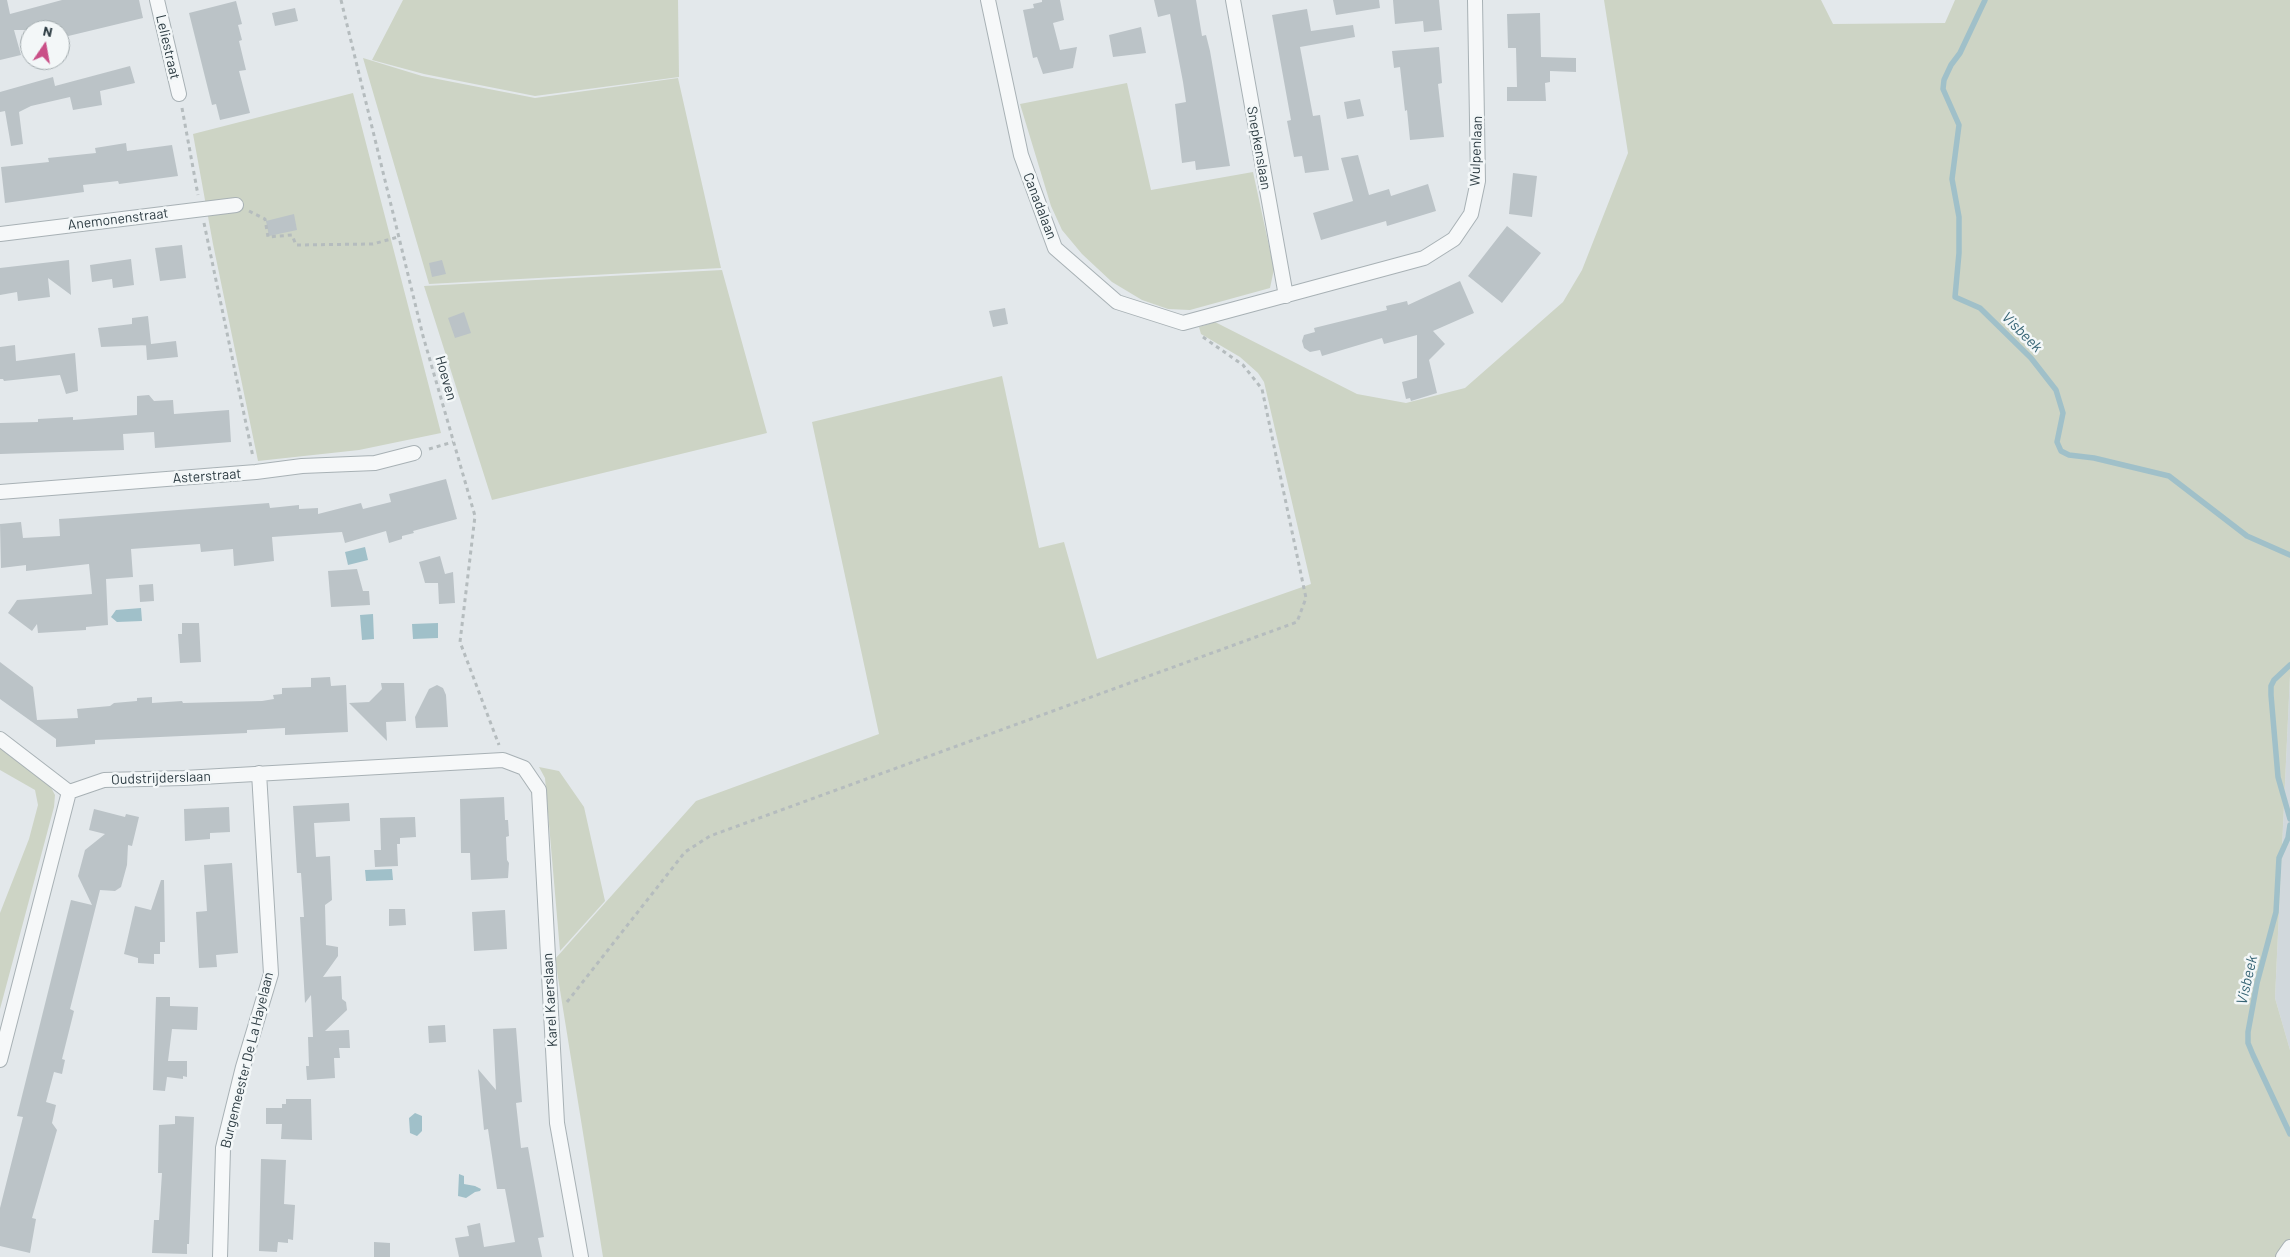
<!DOCTYPE html>
<style>
body{margin:0}
#map{position:relative;width:2290px;height:1257px;overflow:hidden;background:#e3e8eb;font-family:Barlow,sans-serif}
canvas{display:block}
.north{position:absolute;left:20px;top:20px;width:50px;height:50px;box-sizing:border-box;background:#f3f7f8;border:1px solid #a3acaf;border-radius:50%;rotate:12deg;font-size:14px;font-weight:700;line-height:20px;text-align:center;color:#2c3b42}
.north::after{content:'';display:block;margin:auto;width:18px;height:22px;background:#c94f87;clip-path:polygon(50% 0,100% 100%,50% 72%,0 100%)}
</style>
<div id="map">
<canvas width="2290" height="1257"></canvas>
<div class="north">N</div>
</div>
<script>
const ctx = document.querySelector('canvas').getContext('2d');
ctx.lineJoin = 'round';
function fillPath(path, color) { ctx.fillStyle = color; ctx.fill(path, 'evenodd'); }
const poly = rows => new Path2D(rows.map(r => 'M' + r).join(''));
function strokePath(path, color, width, dash) { ctx.strokeStyle = color; ctx.lineWidth = width; ctx.lineCap = dash ? 'butt' : 'round'; ctx.setLineDash(dash || []); ctx.stroke(path); }
function drawText(font, color, halo, rows, align = 'center') {
  ctx.font = font + ' Barlow,sans-serif'; ctx.lineWidth = 5; ctx.setLineDash([]); ctx.textBaseline = 'middle'; ctx.strokeStyle = halo; ctx.fillStyle = color; for (const [text, x, y, turn = 0] of rows) {
    ctx.save(); ctx.translate(x, y); ctx.rotate((+turn || 0) * Math.PI / 180); ctx.textAlign = isNaN(turn) ? turn : align; if (halo) ctx.strokeText(text, 0, 0); ctx.fillText(text, 0, 0); ctx.restore();
  }
}
const built = poly([
 [2290,675,2290,1050,2275,998]
]);
const green = poly([
 [403,0,678,0,679,77,535,96,424,74,372,60],
 [1604,0,1821,0,1833,24,1945,23,1955,0,2290,0,2290,675,2275,998,2290,1050,2290,1257,603,1257,555,959,696,801,879,734,812,422,1002,376,1039,548,1064,542,1097,659,1311,584,1264,382,1258,373,1240,357,1201,334,1199,327,1215,322,1357,394,1406,403,1465,388,1563,302,1582,270,1628,153],
 [363,58,422,76,535,98,678,78,721,268,429,284],
 [1127,83,1151,190,1253,172,1274,269,1270,288,1190,310,1168,309,1142,300,1112,282,1082,254,1062,230,1051,206,1020,104],
 [353,93,441,433,359,450,258,461,213,244,193,134],
 [722,270,767,433,492,500,424,286],
 [0,747,48,782,55,795,54,807,0,1009,0,913,29,839,38,805,35,790,0,770],
 [539,767,559,771,584,807,605,901,560,951,545,778]
]);
const water = poly([
 [365,547,368,560,348,565,345,552],
 [141,608,142,621,117,622,111,617,116,610],
 [373,614,374,639,362,640,360,615],
 [438,623,438,638,413,639,412,624],
 [392,869,393,880,366,881,365,870],
 [415,1113,422,1116,422,1131,417,1136,410,1133,409,1118],
 [459,1174,464,1176,464,1184,475,1186,481,1189,480,1191,475,1192,466,1198,458,1196]
]);
const stream = poly([
 [1985,0,1960,53,1951,65,1944,80,1943,89,1959,125,1952,179,1959,217,1959,253,1955,297,1980,308,2031,358,2056,390,2063,413,2057,442,2061,451,2069,455,2094,458,2169,476,2247,536,2290,555],
 [2290,665,2274,680,2271,686,2271,695,2278,777,2290,819],
 [2290,825,2288,838,2279,858,2276,912,2257,983,2248,1032,2248,1043,2253,1055,2290,1134]
]);
const building = poly([
 [0,0,7,0,10,14,62,0,139,0,143,18,60,38,60,30,14,30,21,55,0,60],
 [1042,0,1060,0,1064,20,1053,23,1060,50,1077,47,1073,68,1043,74,1037,57,1033,58,1023,10,1034,8,1033,4,1042,2],
 [1154,0,1196,0,1202,36,1206,35,1210,51,1230,166,1196,170,1195,161,1182,163,1175,104,1186,102,1183,82,1170,14,1158,17],
 [1333,0,1379,0,1380,8,1336,15],
 [1393,0,1439,0,1442,30,1424,32,1423,21,1395,24],
 [236,1,242,24,238,25,242,40,239,41,246,70,239,71,250,113,220,120,216,104,212,105,189,13],
 [295,8,298,21,275,26,272,13],
 [1307,9,1311,31,1353,25,1355,37,1300,47,1313,116,1320,115,1329,170,1305,173,1302,156,1294,157,1287,121,1291,120,1272,15],
 [1540,13,1541,57,1576,58,1576,72,1550,71,1550,82,1545,83,1546,101,1507,101,1507,87,1517,87,1516,48,1508,48,1507,14],
 [1141,27,1146,53,1113,57,1109,35],
 [1439,47,1442,83,1438,84,1444,137,1410,140,1407,110,1405,111,1400,67,1394,68,1392,51],
 [130,66,135,83,100,91,102,105,73,110,70,97,31,106,19,112,23,144,11,146,5,111,0,112,0,92,53,77,55,86],
 [1360,99,1364,116,1347,119,1344,102],
 [126,143,127,151,172,145,178,176,119,184,118,181,83,185,84,192,5,203,1,167,49,162,48,158,96,153,95,148],
 [1358,155,1369,195,1389,189,1391,196,1428,184,1436,211,1387,226,1386,221,1321,240,1313,213,1353,201,1341,158],
 [1513,173,1537,176,1532,217,1509,214],
 [294,214,297,230,269,236,266,221],
 [1507,226,1541,253,1502,303,1468,276],
 [182,245,186,278,160,281,155,248],
 [131,259,134,285,113,288,112,279,92,282,90,265],
 [69,260,71,295,48,278,50,297,18,301,17,292,0,295,0,268],
 [442,260,446,274,432,277,429,263],
 [1460,281,1474,313,1433,331,1445,344,1429,360,1437,393,1411,401,1410,398,1406,399,1402,382,1417,378,1417,335,1384,344,1382,338,1322,356,1320,350,1310,352,1304,348,1302,341,1304,335,1315,332,1314,328,1387,310,1386,306,1407,301,1408,305],
 [1005,308,1008,324,993,327,989,311],
 [464,312,471,333,455,338,448,318],
 [148,316,151,344,176,341,178,357,147,360,146,345,148,345,101,347,98,328,132,324,132,318],
 [15,345,16,361,75,353,78,391,66,394,60,375,4,381,3,379,0,379,0,347],
 [149,395,154,401,173,400,174,414,229,410,231,442,155,448,154,432,123,434,124,450,0,454,0,423,38,422,38,419,73,417,73,420,137,415,137,396],
 [446,479,457,519,413,531,414,533,402,536,402,539,389,543,386,531,345,543,342,532,272,537,274,561,234,566,233,549,201,552,200,544,131,549,133,577,106,579,108,625,86,627,86,630,38,633,37,624,32,631,8,613,17,600,92,594,89,564,26,571,26,565,1,568,0,524,21,522,23,538,60,536,59,519,74,518,269,503,270,508,299,505,299,509,318,508,318,514,361,503,363,509,391,502,389,494],
 [440,556,445,574,453,572,455,603,439,604,438,583,425,583,419,562],
 [357,569,363,591,369,591,370,605,331,607,328,571],
 [153,584,154,601,140,602,139,585],
 [182,623,199,623,201,662,180,663,178,634,182,634],
 [0,662,33,687,37,720,78,718,77,709,110,706,114,703,137,701,137,698,152,697,152,703,182,701,183,703,262,701,274,699,273,695,282,694,282,688,311,687,311,678,330,677,331,686,346,685,348,732,285,735,285,728,247,730,247,733,95,740,95,744,56,747,56,739,0,699],
 [381,683,404,683,406,721,386,722,387,741,349,703,369,702,382,689],
 [437,685,443,688,446,695,448,727,416,728,415,717,429,689],
 [504,797,505,820,508,820,509,836,506,837,507,860,509,863,508,878,471,880,470,853,461,853,460,799],
 [349,803,350,821,314,823,316,857,330,856,332,900,325,905,326,945,338,947,338,956,323,977,341,976,342,999,346,1002,347,1010,325,1031,349,1030,350,1048,339,1048,340,1058,334,1058,335,1078,307,1080,306,1066,309,1066,308,1037,313,1037,311,995,305,1003,300,917,304,917,301,873,297,873,293,806],
 [229,807,230,832,210,833,210,839,185,841,184,809],
 [94,809,125,817,126,814,139,817,132,846,128,845,127,865,121,887,115,891,100,890,70,1009,74,1011,62,1059,65,1060,62,1074,54,1072,46,1102,56,1105,52,1123,57,1130,32,1218,36,1219,30,1253,0,1246,0,1208,23,1117,17,1116,71,900,92,905,78,876,85,850,105,834,89,830],
 [415,817,416,837,400,838,400,844,397,844,398,866,375,867,374,850,381,850,380,818],
 [232,863,238,953,216,955,217,967,199,968,196,912,207,911,204,865],
 [161,880,164,880,165,942,160,942,160,954,154,954,154,964,138,963,138,958,124,954,135,906,151,910],
 [389,909,405,909,406,925,389,926],
 [505,910,507,949,474,951,472,912],
 [156,997,170,997,170,1006,198,1007,197,1030,172,1029,168,1061,187,1061,187,1077,183,1076,183,1079,167,1077,165,1091,153,1090],
 [445,1025,446,1042,429,1043,428,1026],
 [516,1028,522,1102,516,1103,521,1148,528,1147,544,1237,538,1238,542,1257,459,1257,455,1238,469,1236,467,1226,480,1223,484,1247,515,1242,505,1189,497,1189,488,1129,484,1130,478,1069,496,1090,493,1029],
 [286,1099,311,1099,312,1140,281,1139,282,1124,266,1124,266,1108,282,1108,282,1104,286,1104],
 [175,1116,194,1117,189,1244,187,1244,187,1254,152,1253,154,1220,159,1220,162,1173,158,1173,159,1125,175,1124],
 [261,1159,286,1160,284,1204,295,1205,293,1240,288,1239,288,1243,278,1242,277,1252,259,1251],
 [374,1242,390,1243,390,1257,374,1257]
]);
const path = poly([
 [341,0,423,336,475,516,460,642,499,745],
 [182,108,198,195],
 [249,211,265,219,268,237,292,235,296,245,373,244,398,237],
 [204,223,253,457],
 [429,449,453,442],
 [567,1002,685,852,710,836,1297,622,1306,598,1262,389,1243,365,1200,335]
]);
const street = poly([
 [157,0,179,94],
 [988,0,1021,155,1055,248,1117,302,1183,323,1424,258,1454,239,1471,214,1478,181,1475,0],
 [1233,0,1286,296],
 [0,234,236,205],
 [0,492,256,472,302,466,375,463,414,453],
 [0,739,69,792],
 [0,1060,69,792,104,780,184,778,503,760,524,768,539,790,557,1123,581,1257],
 [220,1257,223,1148,243,1067,271,974,259,773],
 [2283,1257,2290,1247]
]);
const streetNames = [
 ["Leliestraat",168,47,77],
 ["Snepkenslaan",1259,148,80],
 ["Wulpenlaan",1476,151,-88],
 ["Canadalaan",1040,206,69],
 ["Anemonenstraat",118,219,-7],
 ["Hoeven",446,378,74],
 ["Asterstraat",207,476,-4],
 ["Oudstrijderslaan",161,778,-2],
 ["Karel Kaerslaan",550,1000,-93],
 ["Burgemeester De La Hayelaan",247,1060,-76]
];
const waterNames = [
 ["Visbeek",2022,332,45],
 ["Visbeek",2247,980,-77]
];
fillPath(built, '#d1d8dc');
fillPath(green, '#cdd4c5');
fillPath(water, '#a0c0c9');
strokePath(stream, '#a0c0c9', 5.5);
fillPath(building, '#bbc3c7');
strokePath(street, '#a8b1b5', 16);
strokePath(path, '#b5bcbe', 3, [4, 4]);
strokePath(street, '#f6f8f9', 14);
drawText('14px', '#2c3b42', '#f3f7f8', streetNames);
drawText('italic 15px', '#376575', '#f3f7f8', waterNames);
</script>
